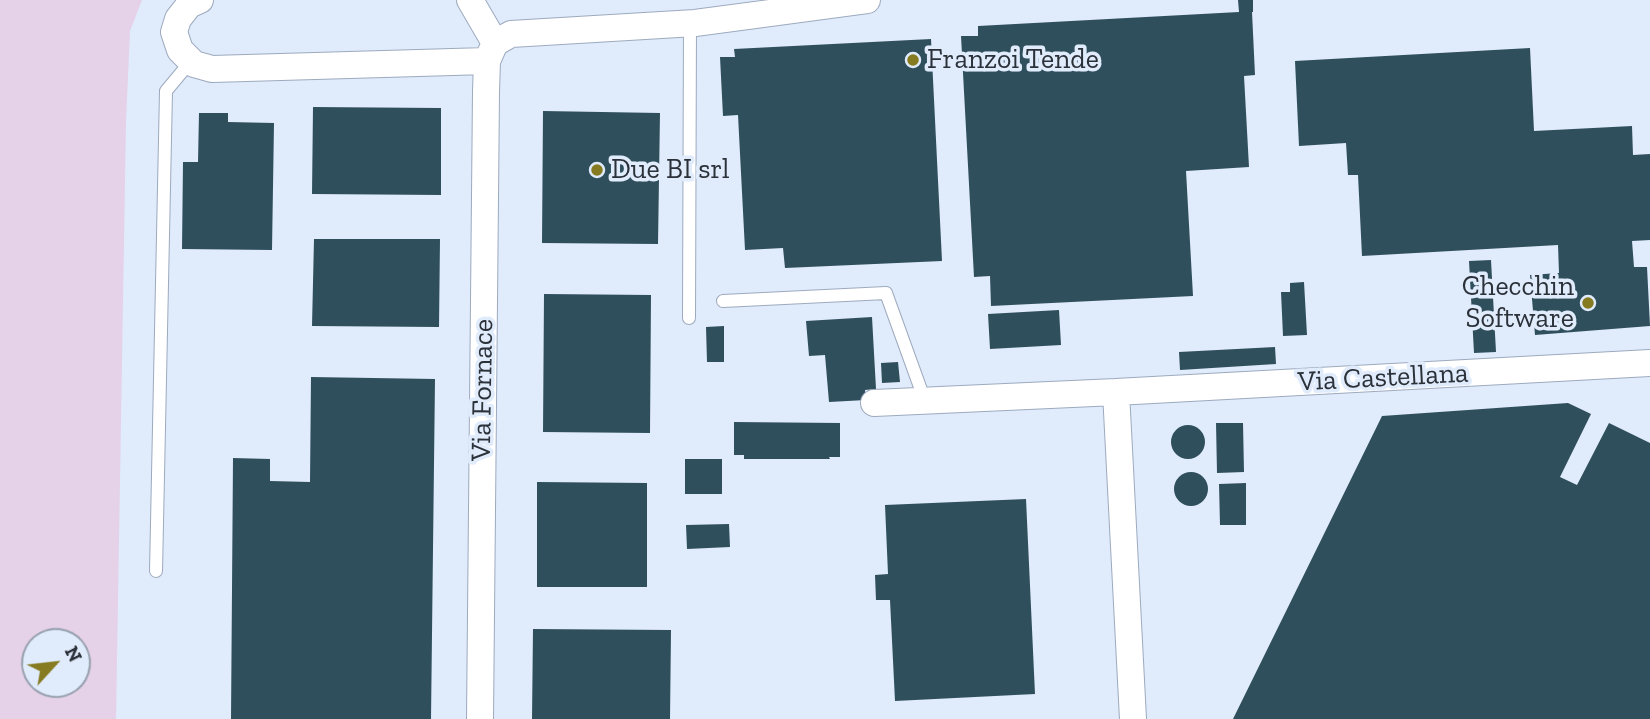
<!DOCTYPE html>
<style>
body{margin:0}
#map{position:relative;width:1650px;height:719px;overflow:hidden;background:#e0ebfc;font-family:"Zilla Slab",serif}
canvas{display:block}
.north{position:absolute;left:21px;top:628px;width:70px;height:70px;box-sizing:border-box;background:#e0ebfc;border:2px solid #98a1ae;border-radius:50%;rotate:63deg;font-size:19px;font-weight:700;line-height:28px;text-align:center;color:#2b3139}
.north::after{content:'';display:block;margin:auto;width:24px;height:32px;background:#867b20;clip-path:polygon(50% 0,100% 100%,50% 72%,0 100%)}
</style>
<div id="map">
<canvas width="1650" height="719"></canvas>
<div class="north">N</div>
</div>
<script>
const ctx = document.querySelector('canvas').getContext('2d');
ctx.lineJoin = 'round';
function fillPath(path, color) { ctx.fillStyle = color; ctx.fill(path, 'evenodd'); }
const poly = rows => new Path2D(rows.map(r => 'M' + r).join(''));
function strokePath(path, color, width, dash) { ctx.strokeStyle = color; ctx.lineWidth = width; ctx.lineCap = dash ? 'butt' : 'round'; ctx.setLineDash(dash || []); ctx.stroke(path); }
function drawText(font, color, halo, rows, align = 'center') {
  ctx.font = font + ' "Zilla Slab",serif'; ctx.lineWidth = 7; ctx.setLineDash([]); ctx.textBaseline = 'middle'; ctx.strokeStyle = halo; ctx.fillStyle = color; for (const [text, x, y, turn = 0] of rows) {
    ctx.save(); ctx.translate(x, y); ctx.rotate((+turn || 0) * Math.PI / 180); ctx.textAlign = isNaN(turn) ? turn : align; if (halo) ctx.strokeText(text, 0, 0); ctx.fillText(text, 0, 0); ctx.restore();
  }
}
const green = poly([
 [0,0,142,0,130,31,126,121,116,719,0,719],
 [77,642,77,684,35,684,35,642]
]);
const building = poly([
 [1238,0,1253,0,1253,12,1252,12,1255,75,1244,76,1249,167,1186,171,1193,296,991,306,990,276,974,277,961,36,978,36,978,26,1239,12],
 [931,39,942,261,785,268,783,248,745,250,738,115,723,116,720,57,735,57,734,49],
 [1530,48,1534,131,1632,126,1633,155,1650,154,1650,240,1632,241,1634,267,1647,267,1650,326,1535,335,1530,275,1559,273,1558,245,1362,256,1358,175,1348,175,1346,143,1299,146,1295,61],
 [313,107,441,108,441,195,312,194],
 [543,111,660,113,658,244,542,243],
 [199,113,228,113,228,122,274,123,272,250,182,249,183,162,198,162],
 [314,239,440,239,439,327,312,326],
 [1491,260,1496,352,1474,353,1469,261],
 [1304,282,1307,335,1283,336,1281,292,1290,292,1290,283],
 [544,294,651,295,650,433,543,432],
 [1059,310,1061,345,990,349,988,314],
 [872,317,876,389,865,390,866,400,829,402,825,355,809,356,806,321],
 [724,326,724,362,707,362,706,327],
 [1275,347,1276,364,1180,370,1179,352],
 [898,362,900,382,882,383,881,363],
 [311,377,435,379,431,719,231,719,233,458,270,459,270,481,310,482],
 [1568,403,1591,414,1560,477,1577,485,1609,423,1650,443,1650,719,1233,719,1382,416],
 [734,422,840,423,840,457,829,457,830,459,744,459,744,455,734,455],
 [1216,423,1243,423,1244,472,1217,473],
 '1171 442a17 17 0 1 1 34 0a17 17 0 1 1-34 0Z',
 [685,459,722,459,722,494,685,494],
 '1174 489a17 17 0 1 1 34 0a17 17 0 1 1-34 0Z',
 [537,482,647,483,647,587,537,587],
 [1246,483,1246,525,1220,525,1219,484],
 [1026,499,1035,694,895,701,890,600,876,600,875,575,888,574,885,505],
 [729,524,730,547,687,549,686,525],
 [533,629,671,630,670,719,532,719]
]);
const service = poly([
 [723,301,886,293,925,401],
 [689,318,690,23],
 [156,571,166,91,191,61]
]);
const minor = poly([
 [200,0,189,5,178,19,174,32,180,50,194,64,212,69,487,61],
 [470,0,495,43],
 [874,403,1116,392],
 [480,719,486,92,487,61,495,43,511,34,695,23,867,0],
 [1133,719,1116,392,1650,363]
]);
const markers = [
 [913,60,7,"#867b20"],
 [597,170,7,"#867b20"],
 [1588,303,7,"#867b20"]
];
const poiNames = [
 ["Franzoi Tende",927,60],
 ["Due BI srl",611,170],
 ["Checchin",1574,287,"right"],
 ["Software",1574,319,"right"]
];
const streetNames = [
 ["Via Castellana",1383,378,-3],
 ["Via Fornace",483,390,-89]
];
fillPath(green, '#e5d1e8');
fillPath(building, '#304f5d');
strokePath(service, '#9daabe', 14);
strokePath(minor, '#9daabe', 28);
strokePath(service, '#fff', 12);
strokePath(minor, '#fff', 26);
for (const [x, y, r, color] of markers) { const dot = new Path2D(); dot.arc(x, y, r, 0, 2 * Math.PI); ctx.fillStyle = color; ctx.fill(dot); strokePath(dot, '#e0ebfc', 2.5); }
drawText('28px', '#2b3139', '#e0ebfc', poiNames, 'left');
drawText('28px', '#2b3139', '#e0ebfc', streetNames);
</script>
